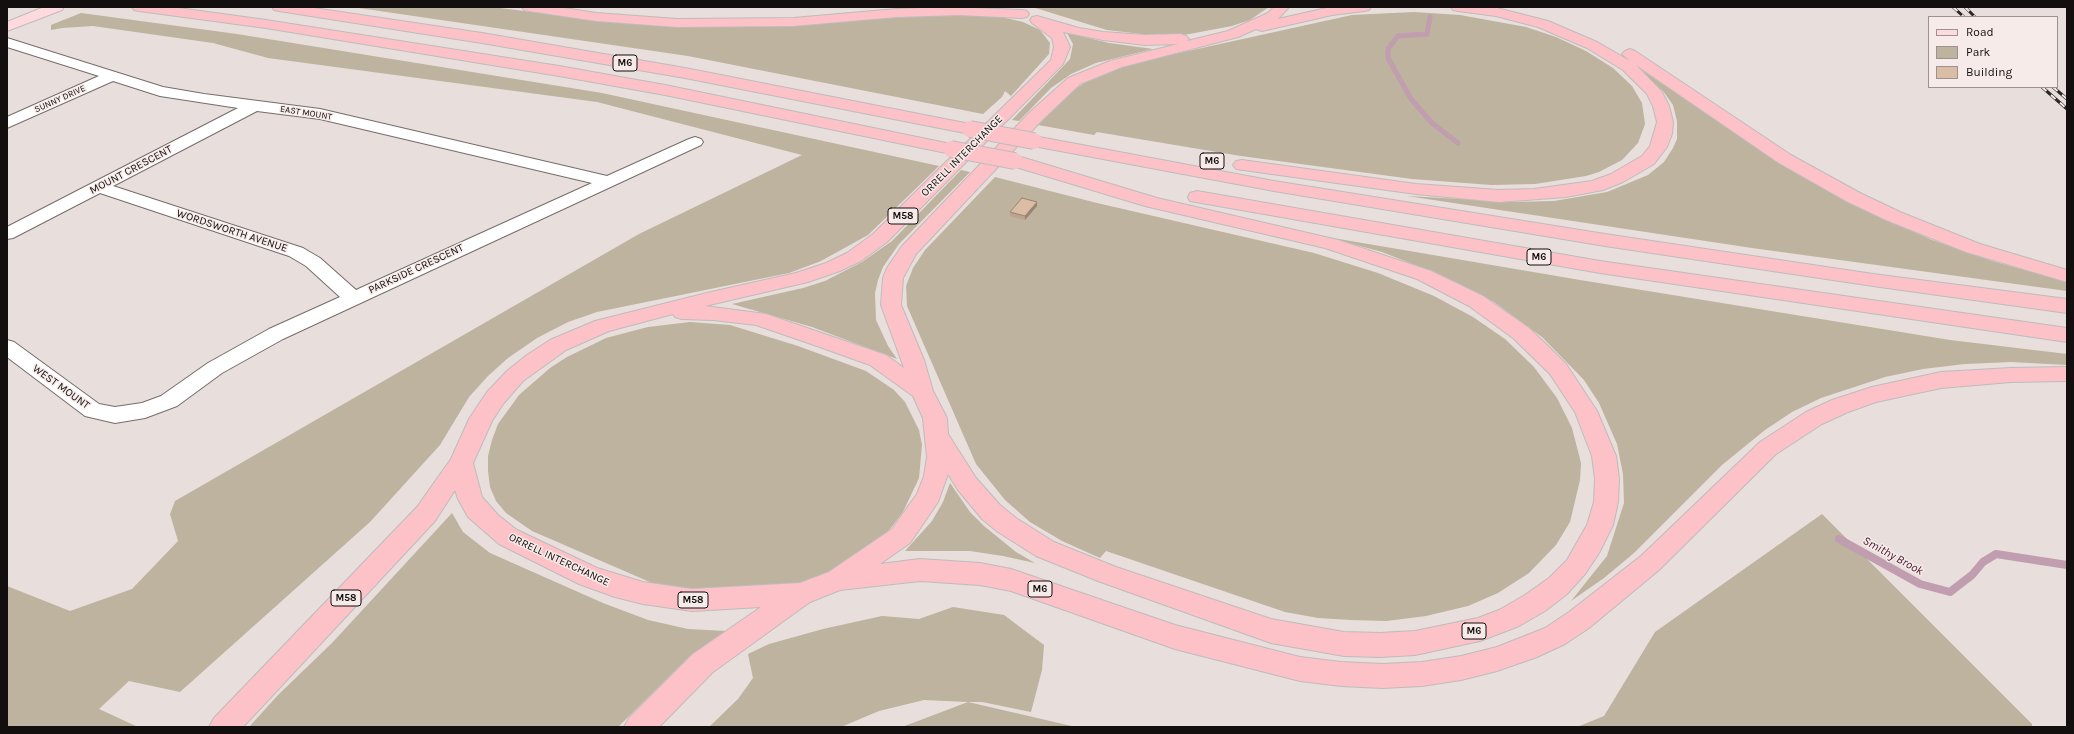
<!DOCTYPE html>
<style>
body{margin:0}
#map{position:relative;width:2074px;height:734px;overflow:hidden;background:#e8dedb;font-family:Karla,sans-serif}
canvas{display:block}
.frame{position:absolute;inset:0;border:8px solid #130f0e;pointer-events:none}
.legend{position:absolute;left:1928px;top:16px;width:130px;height:72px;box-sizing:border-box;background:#f6ebe8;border:1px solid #9b9391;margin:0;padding:5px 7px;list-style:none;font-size:12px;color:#130f0e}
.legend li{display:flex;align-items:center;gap:8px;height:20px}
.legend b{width:20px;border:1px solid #9b9391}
</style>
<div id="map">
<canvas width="2074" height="734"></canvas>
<div class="frame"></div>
<ul class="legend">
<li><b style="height:5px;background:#fedade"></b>Road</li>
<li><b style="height:11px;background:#bdb39e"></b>Park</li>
<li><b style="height:11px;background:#dbbda5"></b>Building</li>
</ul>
</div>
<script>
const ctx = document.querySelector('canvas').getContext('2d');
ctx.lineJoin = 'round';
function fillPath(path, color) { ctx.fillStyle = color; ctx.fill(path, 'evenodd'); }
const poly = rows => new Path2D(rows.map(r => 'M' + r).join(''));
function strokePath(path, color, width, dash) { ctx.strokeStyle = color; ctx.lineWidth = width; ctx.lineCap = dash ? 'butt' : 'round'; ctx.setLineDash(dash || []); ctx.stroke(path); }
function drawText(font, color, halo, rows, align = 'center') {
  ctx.font = font + ' Karla,sans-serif'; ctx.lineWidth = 3; ctx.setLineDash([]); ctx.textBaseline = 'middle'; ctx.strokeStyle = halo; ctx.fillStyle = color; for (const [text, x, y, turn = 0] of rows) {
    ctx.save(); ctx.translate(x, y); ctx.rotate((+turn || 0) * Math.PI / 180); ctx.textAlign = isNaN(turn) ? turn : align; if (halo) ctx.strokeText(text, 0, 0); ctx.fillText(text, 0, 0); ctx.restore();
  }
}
const green = poly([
 [352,7,492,7,612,22,692,27,763,26,958,14,1001,17,1023,22,1040,30,1050,43,1049,54,1011,96,1005,91,1002,97,983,114,688,56],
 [1032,7,1269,7,1250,20,1232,26,1184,35,1159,36,1107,30],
 [1414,12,1460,15,1526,27,1556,37,1586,51,1613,68,1632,86,1642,103,1645,124,1638,143,1622,160,1599,172,1586,176,1535,184,1491,185,1412,179,1241,156,1097,132,1094,135,1038,125,1075,89,1089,80,1106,72,1138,62,1352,15],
 [81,13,237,34,602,93,939,166,868,235,821,261,789,273,597,312,568,322,537,338,508,358,488,376,469,397,440,445,370,522,180,692,129,681,99,709,138,727,7,727,7,586,70,611,132,589,178,541,170,514,175,501,639,234,802,155,597,102,268,58,213,43,93,26,62,28,51,30,51,25],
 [1067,33,1109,43,1153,49,1096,63,1071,74,1051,88,1019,121,1012,120,1070,59,1073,44],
 [1633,64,1771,157,1828,191,1880,217,1932,240,1992,261,2067,282,2067,291,1752,248,1407,196,1513,202,1554,201,1607,192,1648,175,1664,162,1673,148,1677,139,1677,121,1673,105,1663,91],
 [961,170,970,172,899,244,883,267,878,280,875,293,876,320,888,346,897,359,812,327,732,304,803,288,825,281,862,262,892,241],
 [995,177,1097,203,1314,253,1378,273,1434,296,1473,317,1505,339,1534,367,1557,398,1572,428,1581,463,1580,480,1570,522,1556,545,1529,573,1498,593,1468,606,1426,616,1386,621,1351,620,1318,618,1285,612,1106,551,1100,558,1062,541,1030,522,1005,500,976,464,907,306,906,286,913,268,925,250],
 [1327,237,1580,280,1950,340,2067,354,2067,365,2011,362,1965,364,1923,369,1885,377,1821,398,1792,412,1765,430,1722,465,1634,553,1604,578,1571,601,1607,556,1624,503,1623,474,1617,444,1599,403,1584,380,1542,337,1494,302,1433,272,1382,252],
 [690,322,730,325,798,346,866,371,894,390,905,402,919,430,922,445,919,478,903,512,890,529,874,544,833,571,784,589,732,595,659,586,532,531,506,513,496,501,490,487,488,471,488,456,492,440,498,424,519,395,550,368,567,357,606,338,648,327],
 [950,483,970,512,984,526,1016,552,1035,563,1003,556,970,551,905,551,932,521,943,502],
 [452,513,463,532,490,553,603,603,648,620,688,629,726,631,690,656,618,727,249,727,278,695,332,643],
 [1822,514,2032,724,2032,727,1577,727,1604,716,1655,632],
 [953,607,1004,615,1044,645,1042,670,1031,712,982,702,968,702,1076,727,902,727,968,702,924,700,879,711,841,727,709,727,738,699,753,678,748,654,769,644,823,629,882,616,919,619]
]);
const streamFar1 = poly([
 [1430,17,1427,34,1398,36,1388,49,1388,58,1411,99,1432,123,1458,143]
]);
const stream = poly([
 [1839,539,1920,584,1950,592,1972,575,1983,562,1996,554,2067,565]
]);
const minor = poly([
 [7,38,163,87,204,94,320,109,607,176,689,139,695,137,701,139,703,142,701,145,283,339,222,373,177,406,145,418,115,423,85,416,7,357,7,340,14,342,99,404,115,407,142,403,161,396,208,363,269,329,340,297,306,266,289,256,100,193,13,238,7,239,7,227,238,108,160,96,113,81,7,128,7,117,99,76,7,47,7,38],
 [257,111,320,119,592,183,356,290,320,258,303,248,113,186,257,111]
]);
const major = poly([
 [44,7,64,7,62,10,7,31,7,22,44,7]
]);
const highway = poly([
 [132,7,171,7,266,20,559,66,665,85,951,144,957,145,960,149,1051,60,1054,47,1052,38,1032,23,1030,20,1032,17,1037,16,1079,28,1103,32,1145,35,1181,34,1186,36,1189,39,1187,41,1228,31,1268,13,1274,7,1289,7,1278,19,1331,7,1371,7,1369,10,1364,11,1332,15,1262,31,1256,29,1238,37,1122,67,1080,84,1042,120,916,254,903,278,901,305,924,360,933,391,947,418,948,434,976,478,1000,505,1016,518,1054,542,1116,567,1271,619,1344,632,1380,633,1415,631,1478,618,1499,610,1525,595,1549,578,1567,560,1587,525,1594,502,1595,479,1592,456,1575,412,1550,374,1513,338,1469,306,1417,279,1325,248,1145,206,1009,165,1006,161,1009,157,1015,156,1021,157,1157,198,1338,240,1431,271,1483,296,1529,328,1548,346,1566,364,1597,411,1616,456,1619,479,1618,502,1613,525,1599,553,1585,574,1567,594,1545,611,1519,626,1480,641,1415,655,1380,657,1344,656,1271,643,1098,581,1036,556,998,532,982,519,958,490,948,474,938,502,910,543,880,564,920,559,980,563,1011,569,1175,625,1300,657,1341,662,1383,664,1422,662,1461,656,1497,647,1545,628,1569,612,1641,556,1760,442,1806,412,1832,400,1872,387,1941,372,2011,368,2067,367,2067,381,2011,382,1941,388,1876,402,1848,412,1822,424,1776,454,1659,570,1589,628,1565,644,1537,657,1497,671,1461,680,1422,686,1383,688,1341,686,1300,681,1175,649,1011,591,980,585,920,581,840,590,810,602,713,672,659,727,624,727,629,718,693,654,761,607,692,611,643,604,615,597,579,584,499,544,468,517,458,499,455,490,435,521,243,727,209,727,214,718,417,507,451,459,469,419,487,392,507,371,527,355,550,340,595,321,711,292,796,273,826,263,847,253,873,234,955,153,951,154,665,95,559,76,266,28,139,11,134,10,132,7],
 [1063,32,1103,40,1145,45,1178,44,1110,61,1068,78,1030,112,902,246,887,268,883,278,881,305,904,368,886,355,766,314,705,306,808,282,840,271,861,261,887,242,1063,64,1070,47,1063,32],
 [673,314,675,317,682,319,713,320,756,325,817,346,870,365,913,396,923,418,927,457,924,476,917,494,892,529,829,572,800,583,692,589,643,582,597,568,517,530,498,515,482,497,473,463,492,421,503,404,523,381,566,350,609,331,673,314],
 [272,7,307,7,482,33,685,68,970,124,976,125,978,129,976,133,970,134,685,78,482,43,279,11,274,10,272,7],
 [522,7,558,7,596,13,677,19,793,18,897,9,948,7,1022,10,1027,11,1029,14,1027,17,1022,18,959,15,897,17,793,26,677,27,596,21,529,11,524,10,522,7],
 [1451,7,1497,8,1548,21,1597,42,1630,61,1622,54,1625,51,1630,49,1635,51,1791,155,1860,193,1900,212,1980,244,2067,270,2067,282,1966,252,1886,220,1846,201,1779,163,1636,65,1662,92,1669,106,1673,122,1672,134,1667,147,1654,164,1623,182,1603,190,1566,197,1499,202,1416,194,1236,169,1233,165,1236,161,1242,160,1416,184,1499,190,1534,189,1592,181,1611,174,1642,156,1650,146,1657,122,1653,106,1647,94,1623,70,1587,48,1538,27,1496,16,1458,11,1453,10,1451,7],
 [1034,136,1274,181,1605,234,1873,274,2067,299,2067,313,1873,286,1605,246,1274,191,1028,145,1025,141,1028,137,1034,136],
 [1197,191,1600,261,2067,328,2067,342,1600,273,1190,201,1188,197,1190,193,1197,191]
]);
const rail = poly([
 [1953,7,1964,17],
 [1965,7,1975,17],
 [2042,87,2067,109],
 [2053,87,2067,99]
]);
const highwayBridge = poly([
 [970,129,1034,141],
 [951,149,1015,161]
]);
const wall = poly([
 [1037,206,1025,220,1010,216,1010,212]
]);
const shadedWall = poly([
 [1037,202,1037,206,1025,220,1025,216]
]);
const building = poly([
 [1022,198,1037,202,1025,216,1010,212,1022,198]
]);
const farStreetnames = [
 ["SUNNY DRIVE",60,99,-24],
 ["EAST MOUNT",306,113,9]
];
const shields = [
 [625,63,24],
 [1212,161,24],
 [903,216,30],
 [1539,257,24],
 [1040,589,24],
 [346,598,30],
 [693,600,30],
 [1474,631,24]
];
const shieldNames = [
 ["M6",625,63],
 ["M6",1212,161],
 ["M58",903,216],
 ["M6",1539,257],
 ["M6",1040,589],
 ["M58",346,598],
 ["M58",693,600],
 ["M6",1474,631]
];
const streetNames = [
 ["ORRELL INTERCHANGE",962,156,-45],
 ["MOUNT CRESCENT",131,170,-28],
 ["WORDSWORTH AVENUE",232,231,18],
 ["PARKSIDE CRESCENT",416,269,-25],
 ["WEST MOUNT",61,387,36],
 ["ORRELL INTERCHANGE",559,560,25]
];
const waterNames = [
 ["Smithy Brook",1893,556,29]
];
fillPath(green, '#bdb39e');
strokePath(streamFar1, '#c09daf', 5);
strokePath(stream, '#c09daf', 8);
strokePath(minor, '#766d6a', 2);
strokePath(major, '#bdbcbc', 2);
strokePath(highway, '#bdbcbc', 2);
fillPath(minor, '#fff');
fillPath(major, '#fedade');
fillPath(highway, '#fdc1c8');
strokePath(rail, '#2c2826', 3);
strokePath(rail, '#f6ebe8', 2, [6]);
strokePath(highwayBridge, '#bdbcbc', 18, []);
strokePath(highwayBridge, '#fdc1c8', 16);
fillPath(wall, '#bca38e');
fillPath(shadedWall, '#998474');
fillPath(building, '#dbbda5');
strokePath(building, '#998474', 1);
drawText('9px', '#130f0e', '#f6ebe8', farStreetnames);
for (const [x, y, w] of shields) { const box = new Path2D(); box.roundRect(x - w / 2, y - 8, w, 16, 3); ctx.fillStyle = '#f6ebe8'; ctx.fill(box); strokePath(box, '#130f0e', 1); }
drawText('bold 10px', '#130f0e', null, shieldNames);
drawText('11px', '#130f0e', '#f6ebe8', streetNames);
drawText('italic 12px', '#491b36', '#f6ebe8', waterNames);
</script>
